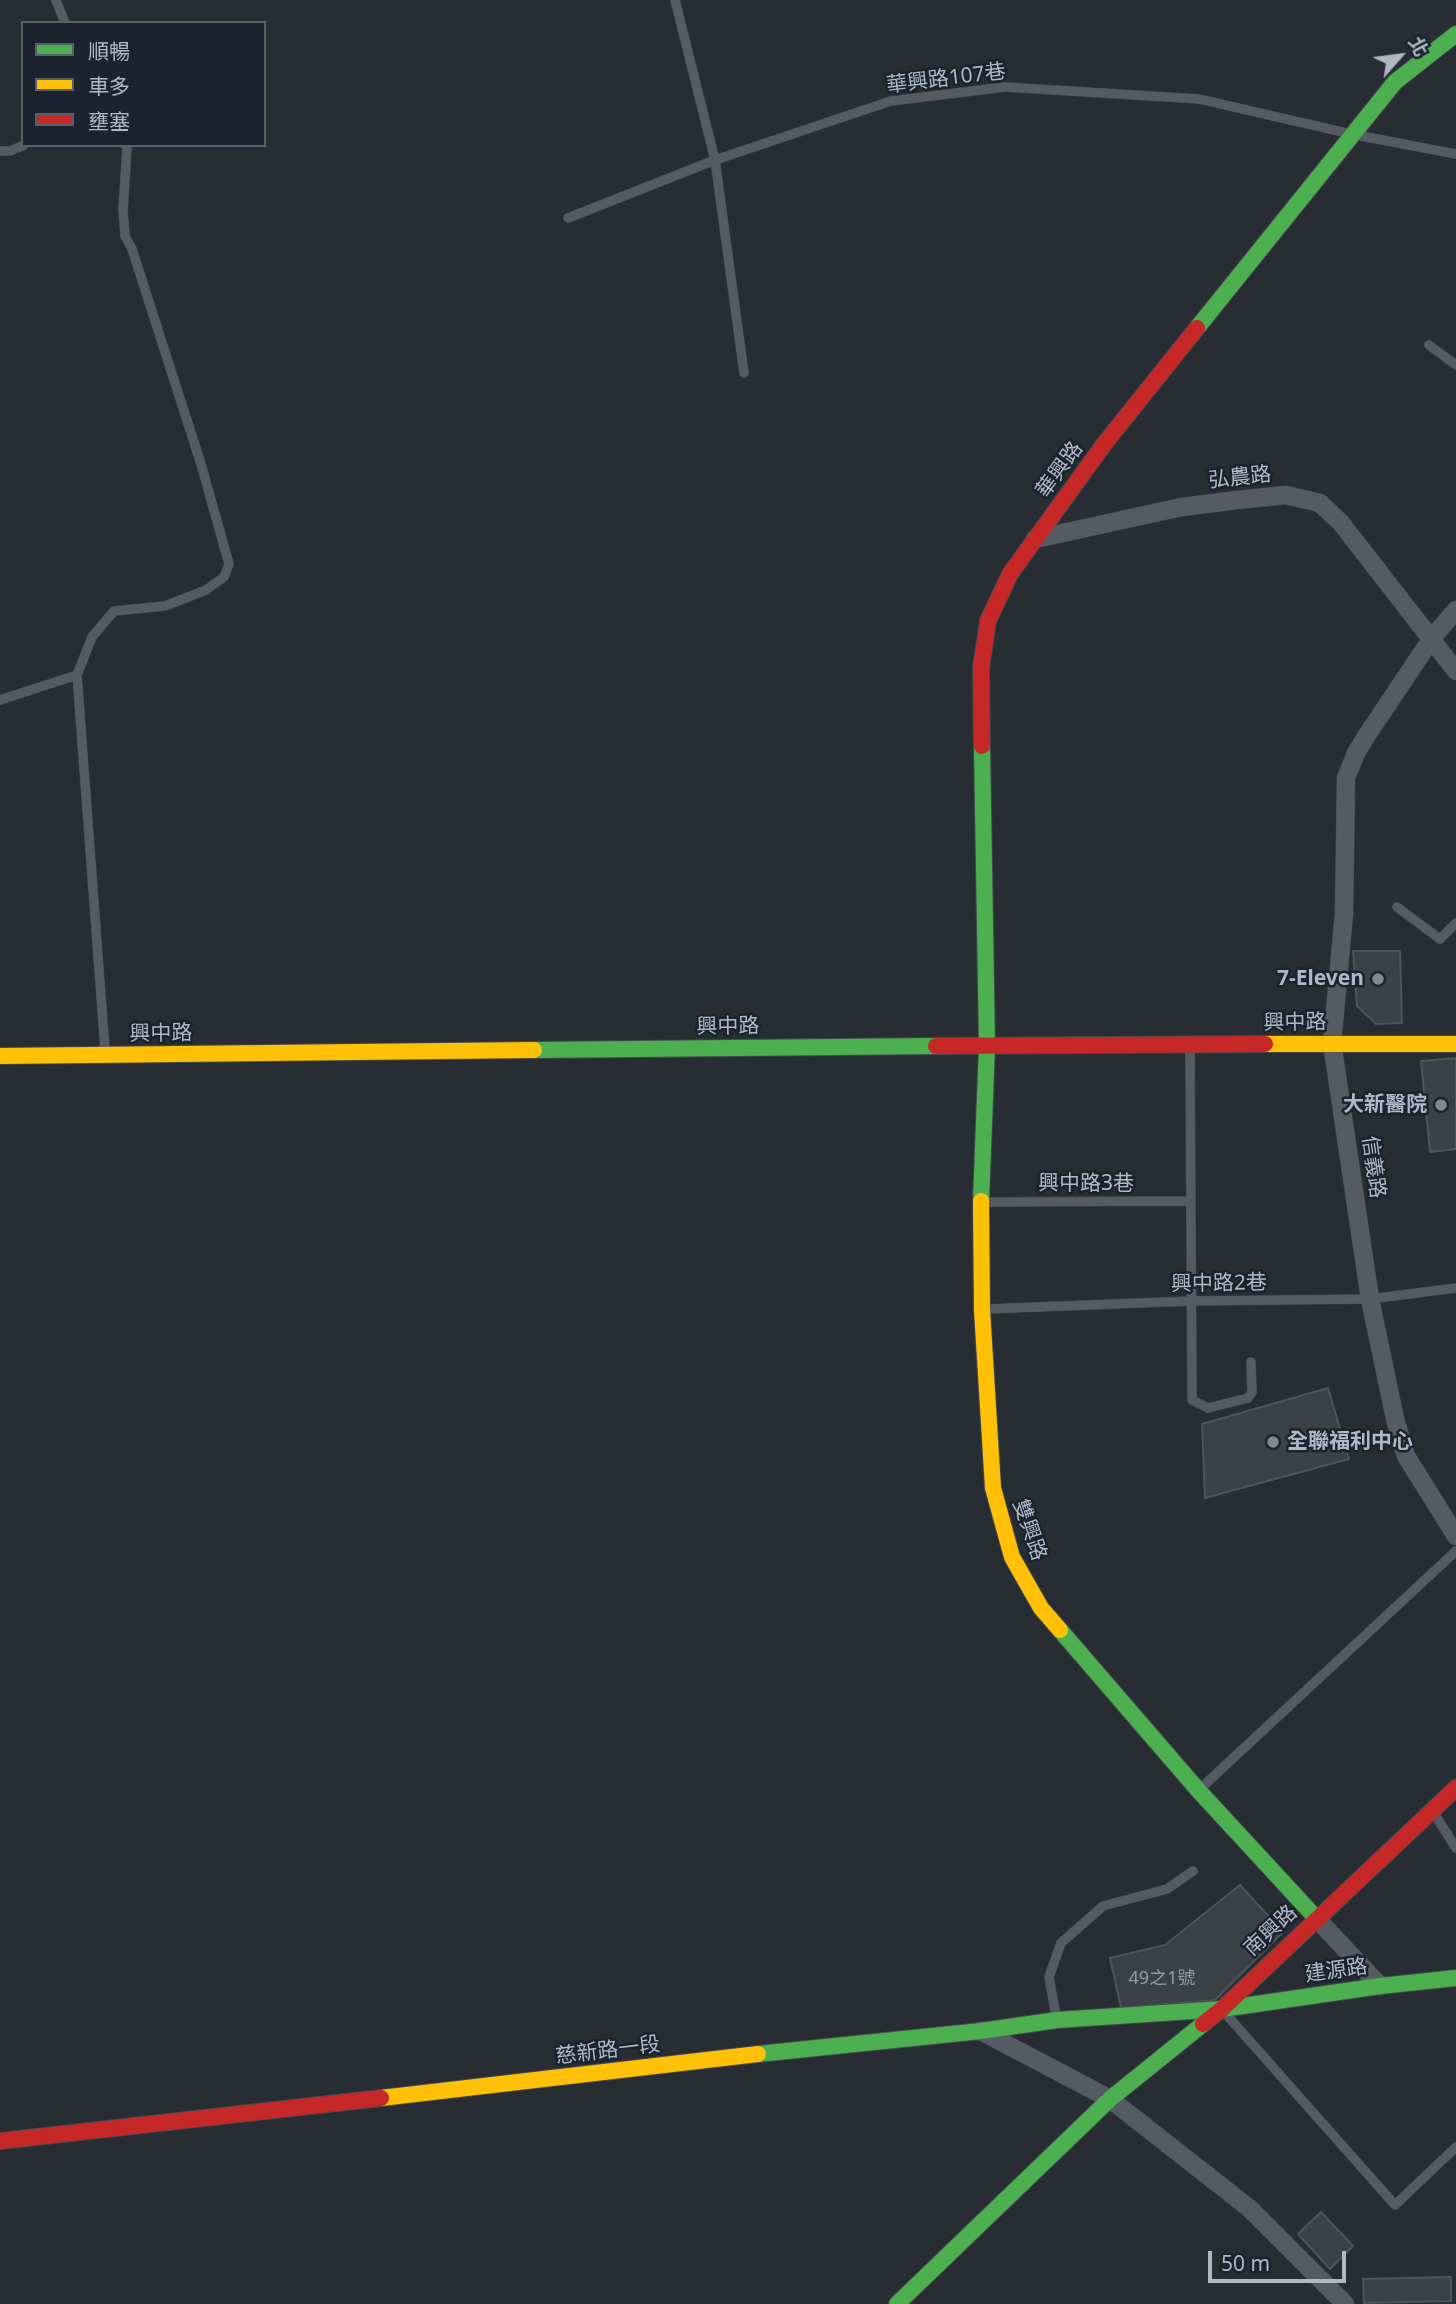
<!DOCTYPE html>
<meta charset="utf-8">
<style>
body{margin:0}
#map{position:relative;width:1456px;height:2304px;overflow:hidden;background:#272d33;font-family:"Noto Sans","Noto Sans TC",sans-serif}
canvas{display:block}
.legend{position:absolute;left:21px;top:21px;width:245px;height:126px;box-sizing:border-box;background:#1a232e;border:2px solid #565f6b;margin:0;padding:9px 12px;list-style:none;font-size:21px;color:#afb9c6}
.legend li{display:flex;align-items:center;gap:14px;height:35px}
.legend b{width:35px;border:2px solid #565f6b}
.north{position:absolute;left:1365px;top:21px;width:70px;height:70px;-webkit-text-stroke:5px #1a232e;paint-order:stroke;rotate:62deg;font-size:19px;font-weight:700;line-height:28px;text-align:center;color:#afb9c6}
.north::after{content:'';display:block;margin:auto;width:24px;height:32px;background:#afb9c6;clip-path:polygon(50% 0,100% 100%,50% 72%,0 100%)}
.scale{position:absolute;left:1208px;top:2251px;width:138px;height:32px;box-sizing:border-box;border:4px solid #afb9c6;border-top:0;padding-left:9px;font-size:21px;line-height:24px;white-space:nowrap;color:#afb9c6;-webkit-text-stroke:5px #1a232e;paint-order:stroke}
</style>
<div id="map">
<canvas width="1456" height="2304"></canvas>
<ul class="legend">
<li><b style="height:9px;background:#4caf50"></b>順暢</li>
<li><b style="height:9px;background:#ffc107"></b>車多</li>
<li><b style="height:9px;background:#c62828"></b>壅塞</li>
</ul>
<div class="north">北</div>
<div class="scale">50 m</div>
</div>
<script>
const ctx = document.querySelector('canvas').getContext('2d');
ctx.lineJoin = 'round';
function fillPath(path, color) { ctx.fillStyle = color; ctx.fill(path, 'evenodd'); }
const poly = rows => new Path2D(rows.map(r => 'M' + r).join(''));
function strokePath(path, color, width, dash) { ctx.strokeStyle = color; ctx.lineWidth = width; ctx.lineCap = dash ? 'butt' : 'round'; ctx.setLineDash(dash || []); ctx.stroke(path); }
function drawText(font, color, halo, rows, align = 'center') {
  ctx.font = font + ' "Noto Sans","Noto Sans TC",sans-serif'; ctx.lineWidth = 5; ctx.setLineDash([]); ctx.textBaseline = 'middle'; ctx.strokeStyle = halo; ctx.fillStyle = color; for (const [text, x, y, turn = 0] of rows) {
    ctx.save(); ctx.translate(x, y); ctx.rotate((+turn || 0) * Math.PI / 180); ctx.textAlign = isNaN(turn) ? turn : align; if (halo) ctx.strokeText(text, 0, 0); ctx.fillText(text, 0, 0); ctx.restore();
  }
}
const building = poly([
 [1353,951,1400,951,1402,1023,1376,1024,1357,1006,1353,951],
 [1456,1058,1456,1149,1430,1152,1421,1061,1456,1058],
 [1328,1388,1349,1459,1205,1498,1202,1424,1328,1388],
 [1240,1885,1283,1932,1215,2000,1121,2008,1110,1958,1165,1945,1240,1885],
 [1321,2212,1353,2246,1330,2269,1298,2234,1321,2212],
 [1451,2277,1451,2301,1364,2303,1363,2279,1451,2277]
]);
const lane = poly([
 [56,0,65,23],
 [675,0,715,160,891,101,1005,87,1199,99,1351,134,1456,154],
 [0,151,10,151,24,145],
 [568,218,715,160,744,373],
 [1429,345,1456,365],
 [0,700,77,675],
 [1397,907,1440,939,1456,923],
 [1190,1047,1192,1400,1208,1408,1248,1398,1252,1392,1251,1362],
 [105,1050,77,675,92,637,114,611,165,606,206,590,224,577,229,564,201,464,132,249,125,236,123,210,127,148,125,145],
 [985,1202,1190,1201],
 [986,1309,1191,1301,1370,1299,1456,1288],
 [1201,1788,1456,1551],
 [1435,1815,1456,1848],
 [1225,2013,1395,2205,1456,2147],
 [1056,2016,1049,1977,1061,1943,1103,1906,1167,1889,1193,1871]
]);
const street = poly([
 [1035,539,1182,507,1237,500,1286,495,1320,503,1341,523,1456,671],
 [1456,610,1432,638,1367,735,1356,753,1346,778,1344,914,1332,1043,1370,1299,1395,1419,1406,1456,1456,1536],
 [1317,1919,1380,1986],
 [981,2031,1110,2099,1249,2208,1345,2304]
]);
const fast = poly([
 [1197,328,1395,82,1456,34],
 [534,1050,936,1046],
 [981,1201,987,1045,982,746],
 [1060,1630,1198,1790,1317,1919],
 [758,2054,981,2031,1057,2020,1222,2009,1380,1986,1456,1978],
 [897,2304,1110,2099,1203,2024]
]);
const slow = poly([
 [1265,1044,1456,1044],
 [0,1056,534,1050],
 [981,1201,982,1310,993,1488,1012,1557,1041,1608,1060,1630],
 [381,2098,758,2054]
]);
const jam = poly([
 [982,746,981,668,988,621,1010,574,1105,443,1197,328],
 [936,1046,1265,1044],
 [1203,2024,1222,2009,1456,1788],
 [0,2141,381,2098]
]);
const markers = [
 [1378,979,7,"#7f8893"],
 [1441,1105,7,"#7f8893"],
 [1273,1442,7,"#7f8893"]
];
const numberNames = [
 ["49之1號",1162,1979]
];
const streetNames = [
 ["華興路107巷",946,79,-7],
 ["華興路",1060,470,-54],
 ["弘農路",1240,478,-6],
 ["興中路",1295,1023,-1],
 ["興中路",728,1027,-1],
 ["興中路",161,1034,-1],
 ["信義路",1373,1167,82],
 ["興中路3巷",1086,1184],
 ["興中路2巷",1219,1284,-1],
 ["雙興路",1029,1530,71],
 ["南興路",1271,1931,-43],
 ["建源路",1336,1971,-8],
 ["慈新路一段",608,2051,-7]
];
const poiNames = [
 ["7-Eleven",1364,979],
 ["大新醫院",1427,1105],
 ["全聯福利中心",1287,1442,"left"]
];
fillPath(building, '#3c4147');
strokePath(building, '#4e545c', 2);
strokePath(lane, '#44494e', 10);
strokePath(street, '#44494e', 19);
strokePath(fast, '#44494e', 18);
strokePath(slow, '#44494e', 18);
strokePath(jam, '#44494e', 18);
strokePath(lane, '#565a62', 9);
strokePath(street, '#565a62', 18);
strokePath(fast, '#4caf50', 16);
strokePath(slow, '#ffc107', 16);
strokePath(jam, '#c62828', 16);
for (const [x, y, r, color] of markers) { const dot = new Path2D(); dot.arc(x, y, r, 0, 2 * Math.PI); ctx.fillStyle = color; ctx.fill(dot); strokePath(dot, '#1a232e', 2.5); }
drawText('18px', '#929ba6', null, numberNames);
drawText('21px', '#afb9c6', '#1a232e', streetNames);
drawText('bold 21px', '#afb9c6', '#1a232e', poiNames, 'right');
</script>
